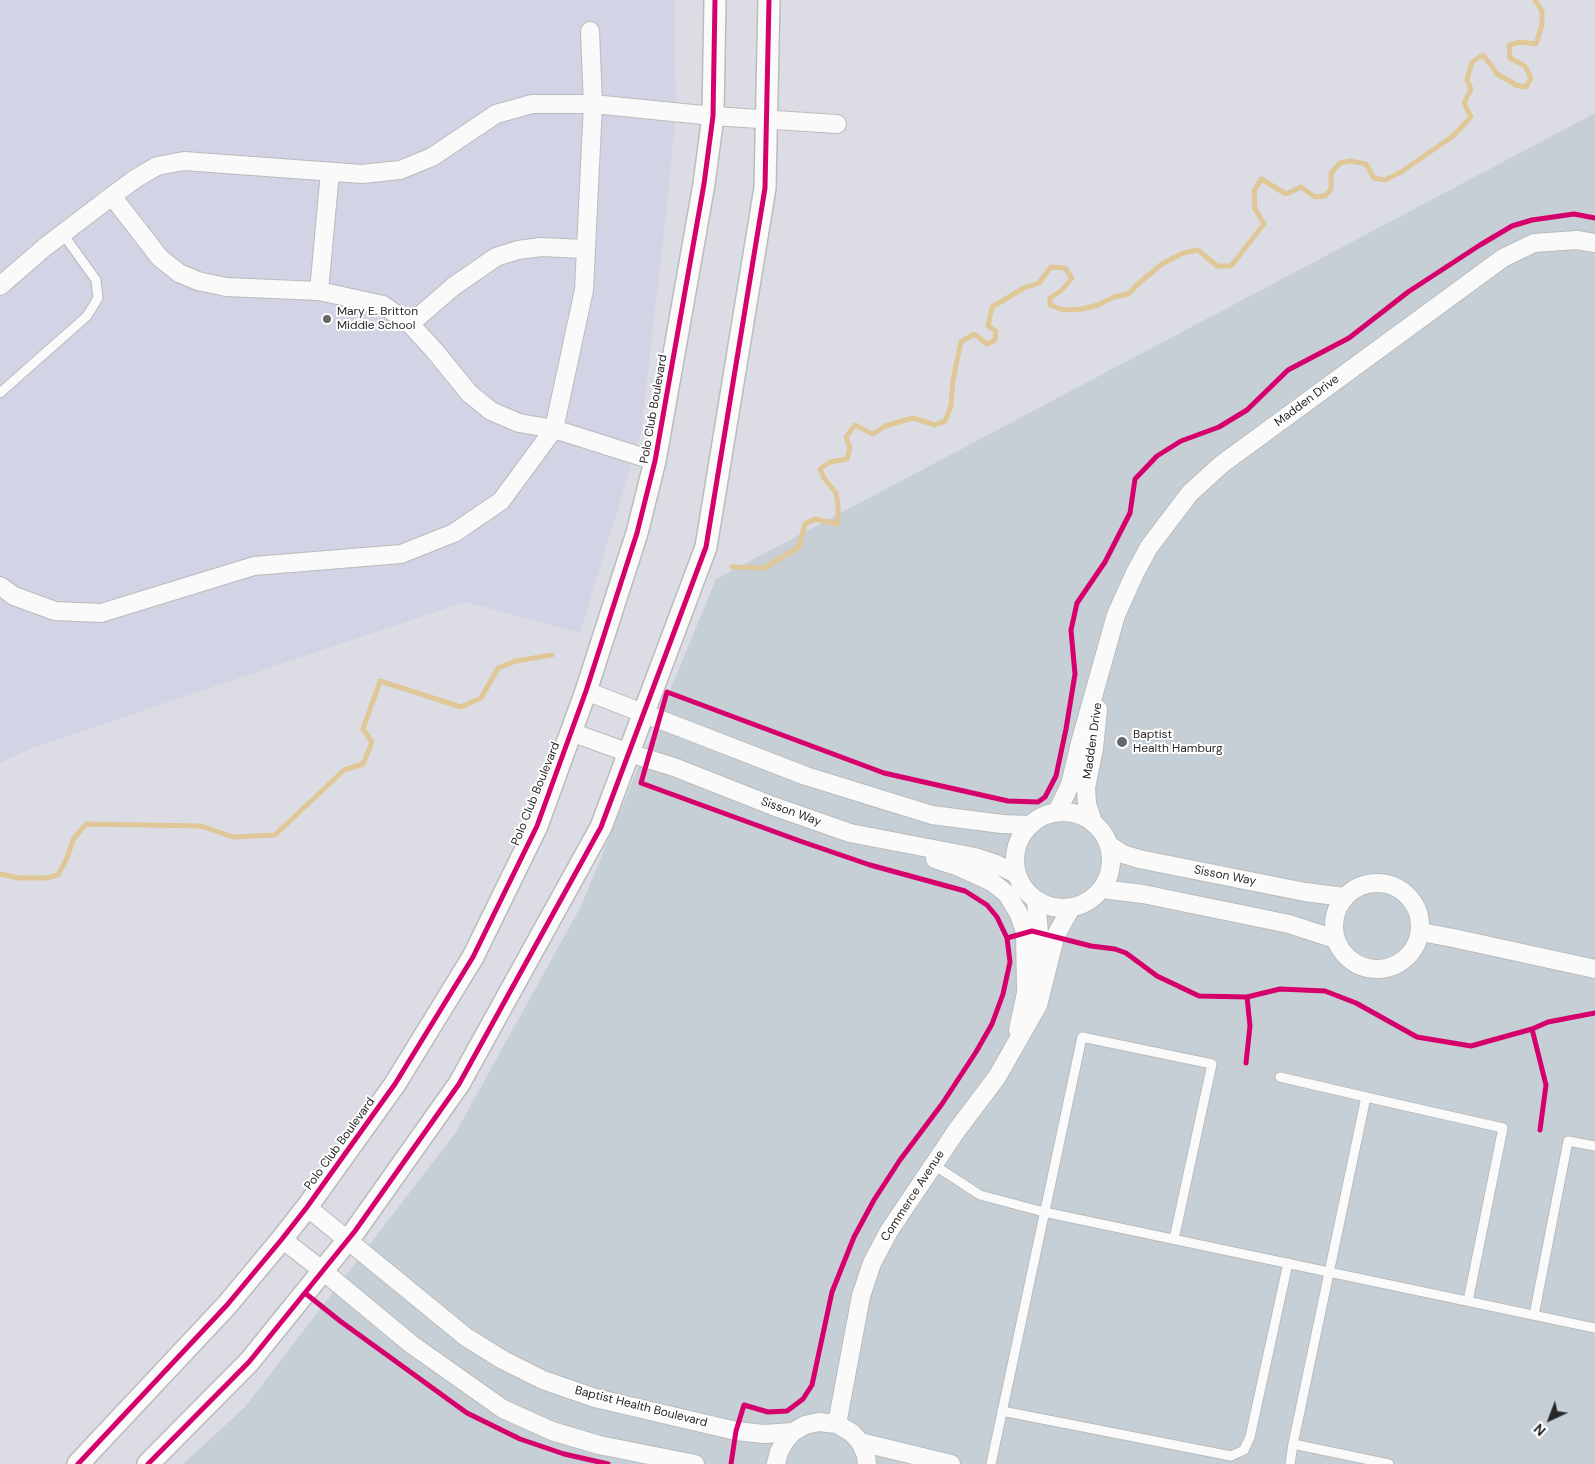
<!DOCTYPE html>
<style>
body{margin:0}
#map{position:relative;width:1595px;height:1464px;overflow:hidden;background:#dcdde4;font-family:"DM Sans",sans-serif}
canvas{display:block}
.north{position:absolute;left:1525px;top:1394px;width:50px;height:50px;-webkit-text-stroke:4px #fff;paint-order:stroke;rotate:223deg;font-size:14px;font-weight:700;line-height:20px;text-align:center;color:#272727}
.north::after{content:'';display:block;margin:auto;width:18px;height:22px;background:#272727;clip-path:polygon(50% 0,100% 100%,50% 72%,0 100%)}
</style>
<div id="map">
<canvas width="1595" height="1464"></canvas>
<div class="north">N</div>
</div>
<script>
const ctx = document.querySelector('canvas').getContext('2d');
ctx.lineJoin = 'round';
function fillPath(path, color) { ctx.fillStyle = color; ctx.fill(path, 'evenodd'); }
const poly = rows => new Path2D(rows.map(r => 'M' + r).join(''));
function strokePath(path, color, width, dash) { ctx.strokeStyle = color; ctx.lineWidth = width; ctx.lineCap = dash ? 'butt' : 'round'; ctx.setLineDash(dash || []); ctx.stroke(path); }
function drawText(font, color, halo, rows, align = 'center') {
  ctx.font = font + ' "DM Sans",sans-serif'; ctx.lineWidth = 4; ctx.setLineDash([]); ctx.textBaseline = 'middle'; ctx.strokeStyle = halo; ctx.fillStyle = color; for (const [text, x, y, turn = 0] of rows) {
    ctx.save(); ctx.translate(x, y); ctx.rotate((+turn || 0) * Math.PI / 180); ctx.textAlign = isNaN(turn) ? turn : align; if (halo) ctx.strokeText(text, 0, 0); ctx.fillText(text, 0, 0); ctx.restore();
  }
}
const education = poly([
 [0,0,674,0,676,111,667,205,641,433,580,633,465,602,32,748,0,763]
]);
const medical = poly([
 [1595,113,1595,1464,183,1464,245,1407,456,1132,581,906,716,579]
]);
const stream = poly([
 [732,567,764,568,799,547,805,524,815,519,838,524,838,505,836,493,824,478,820,469,830,462,847,459,850,448,846,437,855,425,873,434,885,426,913,418,935,425,945,421,951,406,953,380,961,342,974,334,987,344,995,340,996,331,988,326,992,307,1024,288,1039,283,1051,267,1065,268,1072,278,1062,290,1050,298,1050,305,1063,310,1082,309,1098,305,1114,297,1128,294,1139,283,1162,264,1183,253,1198,250,1217,266,1231,266,1264,224,1255,209,1254,191,1261,179,1286,194,1301,187,1315,197,1325,196,1331,189,1331,173,1340,163,1350,161,1366,164,1374,178,1385,180,1401,172,1453,136,1471,117,1464,103,1471,89,1467,80,1472,62,1483,55,1492,66,1497,74,1516,85,1526,87,1531,78,1525,66,1510,58,1509,45,1520,42,1536,44,1542,25,1542,11,1535,0],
 [0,874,19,878,46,878,58,875,67,858,74,838,86,824,201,826,233,837,275,835,344,770,363,764,372,742,363,729,380,681,461,707,481,698,498,668,516,661,552,655]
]);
const service = poly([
 [0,393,87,316,98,298,96,280,63,234],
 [1280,1077,1366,1097,1293,1444,1389,1464],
 [1366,1097,1503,1128,1468,1301],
 [934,1165,980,1195,1044,1212,1595,1328],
 [1534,1315,1568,1141,1595,1146],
 [1002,1411,1231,1456,1244,1450,1250,1437,1288,1263],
 [991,1464,1082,1037,1212,1064,1174,1239],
 [1290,1464,1293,1444]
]);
const minor = poly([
 [0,286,45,247,112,196],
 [319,291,330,172],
 [410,324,454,286,496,257,518,250,541,247,585,249],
 [655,461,554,429,519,423,491,411,469,393,434,350,410,324,383,305,319,291,226,287,198,281,179,273,160,258,112,196,135,179,157,166,184,161,362,174,400,170,432,157,496,114,532,104,593,104,713,116,837,124],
 [0,586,14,596,55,611,101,613,254,566,401,554,454,533,501,501,554,429,584,290,593,104,590,31],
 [586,691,806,776,932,815,1002,824,1029,825],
 [571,732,629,753,674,767,773,806,850,833,975,857,996,864,1016,874],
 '1015 860a48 48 0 1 1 96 0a48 48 0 1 1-96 0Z',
 [1057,812,1070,785,1080,743,1116,615,1135,573,1149,547,1190,493,1222,464,1503,258,1534,243,1577,240,1595,243],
 [1093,822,1087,804,1086,788,1094,748,1098,709],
 [1109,845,1123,854,1139,859,1305,892,1344,897],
 [935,859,959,867,992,882,1007,894,1019,914,1025,932,1026,988],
 '1334 926a43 43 0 1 1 86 0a43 43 0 1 1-86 0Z',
 [1102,889,1143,894,1289,924,1335,939],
 [1421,932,1453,938,1595,969],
 [1018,1030,1039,933,1036,901],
 [307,1207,466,1337,503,1360,543,1380,595,1398,736,1431,764,1434,793,1432],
 [282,1239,323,1271,411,1344,503,1409,552,1431,599,1445,695,1464],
 [837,1424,861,1296,872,1263,889,1231,957,1130,997,1077,1038,1005,1055,937,1071,908],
 [860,1442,951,1464],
 [776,1464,779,1452,785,1441,793,1432,805,1425,819,1422,837,1424,852,1433,860,1442,866,1455,867,1464]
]);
const tertiary = poly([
 [78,1464,227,1305,282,1239,307,1207,395,1084,473,957,537,826,586,691,637,533,655,461,704,184,713,116,715,0],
 [148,1464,249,1362,355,1231,459,1084,601,827,706,547,765,188,769,0]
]);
const cycleway = poly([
 [1007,938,1032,931,1091,946,1115,949,1126,953,1157,976,1199,996,1247,997,1280,989,1325,991,1356,1003,1417,1037,1471,1046,1532,1029,1548,1022,1595,1013],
 [1532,1029,1546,1085,1540,1130],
 [1246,1063,1250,1026,1247,997],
 [305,1293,340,1321,467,1413,520,1439,564,1454,608,1464],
 [78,1464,227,1305,282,1239,307,1207,395,1084,473,957,537,826,586,691,637,533,655,461,704,184,713,116,715,0],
 [148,1464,249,1362,355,1231,459,1084,601,827,706,547,765,188,769,0],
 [731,1464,736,1431,744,1405,768,1412,787,1411,803,1399,812,1385,832,1292,854,1237,874,1200,900,1160,942,1104,976,1052,992,1024,1003,994,1010,962,1007,938,997,917,987,905,965,891,870,865,800,841,641,783,667,692,884,773,1008,801,1038,802,1045,797,1056,776,1066,729,1075,674,1071,630,1077,603,1105,562,1130,513,1135,479,1157,456,1181,441,1219,427,1247,410,1288,370,1349,338,1408,292,1480,245,1512,226,1532,220,1574,214,1595,218]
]);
const markers = [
 [327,319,5,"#666769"],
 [1122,742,6,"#666769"]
];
const poiNames = [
 ["Mary E. Britton",337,312],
 ["Middle School",337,326],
 ["Baptist",1133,735],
 ["Health Hamburg",1133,749]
];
const streetNames = [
 ["Madden Drive",1307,401,-37],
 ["Polo Club Boulevard",654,409,-80],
 ["Madden Drive",1093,741,-82],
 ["Polo Club Boulevard",536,794,-68],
 ["Sisson Way",791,812,20],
 ["Sisson Way",1225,876,11],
 ["Polo Club Boulevard",340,1144,-54],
 ["Commerce Avenue",913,1196,-57],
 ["Baptist Health Boulevard",641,1407,14]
];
fillPath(education, '#d3d3e6');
fillPath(medical, '#c7cfd6');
strokePath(stream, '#dfc797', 5);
strokePath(service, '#babbbb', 11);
strokePath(minor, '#babbbb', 20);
strokePath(tertiary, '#babbbb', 24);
strokePath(service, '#fafafb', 9);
strokePath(minor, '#fafafb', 18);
strokePath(tertiary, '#fafafb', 21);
strokePath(cycleway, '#d6006c', 5);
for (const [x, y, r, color] of markers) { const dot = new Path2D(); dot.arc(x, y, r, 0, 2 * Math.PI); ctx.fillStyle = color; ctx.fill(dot); strokePath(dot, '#fff', 2); }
drawText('12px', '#272727', '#fff', poiNames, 'left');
drawText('12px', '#272727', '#fff', streetNames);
</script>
